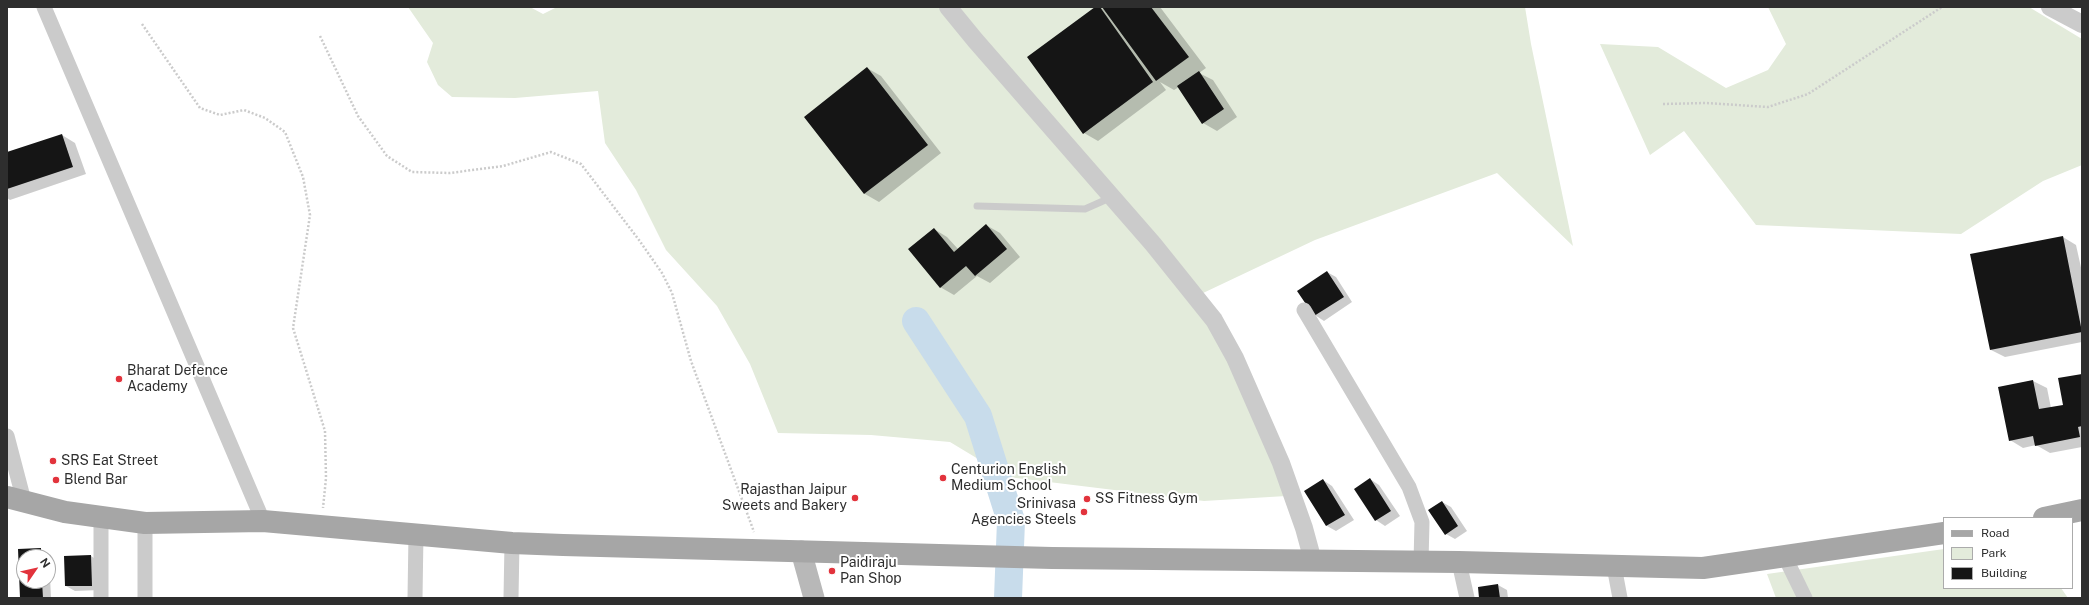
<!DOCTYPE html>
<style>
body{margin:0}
#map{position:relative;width:2089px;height:605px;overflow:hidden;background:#fff;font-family:"Public Sans",sans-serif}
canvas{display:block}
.frame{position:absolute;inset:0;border:8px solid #2e2e2e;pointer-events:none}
.legend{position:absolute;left:1943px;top:517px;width:130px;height:72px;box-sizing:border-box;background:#fff;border:1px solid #ababab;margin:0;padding:5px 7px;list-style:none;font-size:12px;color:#2e2e2e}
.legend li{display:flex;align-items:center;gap:8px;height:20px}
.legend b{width:20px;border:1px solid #ababab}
.north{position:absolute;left:16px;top:549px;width:40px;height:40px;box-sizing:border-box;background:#fff;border:1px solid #ababab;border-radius:50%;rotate:56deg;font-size:11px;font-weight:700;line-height:16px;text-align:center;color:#2e2e2e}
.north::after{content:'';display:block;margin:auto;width:14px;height:18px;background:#e2333c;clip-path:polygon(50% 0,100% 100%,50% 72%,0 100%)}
</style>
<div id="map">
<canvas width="2089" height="605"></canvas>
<div class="frame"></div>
<ul class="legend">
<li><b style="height:5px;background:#a6a6a6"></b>Road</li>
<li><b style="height:11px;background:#e3ebdb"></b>Park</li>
<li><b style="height:11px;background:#151515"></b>Building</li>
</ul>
<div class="north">N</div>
</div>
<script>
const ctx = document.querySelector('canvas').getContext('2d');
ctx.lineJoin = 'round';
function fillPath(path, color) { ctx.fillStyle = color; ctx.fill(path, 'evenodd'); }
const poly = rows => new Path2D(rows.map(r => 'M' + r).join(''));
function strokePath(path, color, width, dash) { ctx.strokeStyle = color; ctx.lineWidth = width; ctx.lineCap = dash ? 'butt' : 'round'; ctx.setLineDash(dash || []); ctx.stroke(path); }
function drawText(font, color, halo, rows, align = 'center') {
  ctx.font = font + ' "Public Sans",sans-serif'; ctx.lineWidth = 4; ctx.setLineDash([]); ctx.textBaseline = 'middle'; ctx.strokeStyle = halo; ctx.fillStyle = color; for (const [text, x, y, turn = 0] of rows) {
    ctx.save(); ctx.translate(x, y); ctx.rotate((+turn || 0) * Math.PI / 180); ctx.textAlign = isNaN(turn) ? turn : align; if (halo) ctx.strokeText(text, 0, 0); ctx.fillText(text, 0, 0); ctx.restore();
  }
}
const green = poly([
 [408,7,530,7,543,14,557,7,1525,7,1531,44,1573,246,1497,173,1315,240,1201,294,1214,320,1286,496,1204,501,1008,477,950,442,871,435,778,433,750,364,717,306,666,250,636,190,605,143,598,91,515,98,452,97,438,85,427,62,433,43],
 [1768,7,2029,7,2082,39,2082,165,2043,181,1961,234,1756,225,1684,131,1650,155,1600,44,1658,47,1726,88,1768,70,1786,44],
 [1944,549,1944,588,2061,588,2068,598,1776,598,1767,574]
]);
const shadow = poly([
 [1097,7,1105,9,1103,7,1160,7,1206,68,1199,73,1213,80,1237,117,1217,131,1203,123,1179,87,1174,90,1160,82,1166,90,1098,141,1084,133],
 [867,68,881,76,941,153,879,202,865,194,805,118],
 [62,135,75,143,86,174,10,200,7,198,7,153],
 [986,225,1000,233,1020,257,990,283,977,276,954,295,940,287,934,229,947,237,958,249],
 [2063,237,2076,245,2082,272,2082,342,2005,357,1991,350],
 [1327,272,1336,277,1352,302,1324,321,1315,315],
 [2082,375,2082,447,2050,453,2036,445,2023,448,2010,440,2033,381,2047,388,2051,408,2064,406],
 [1370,479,1379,485,1400,516,1385,526,1376,520],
 [1323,480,1332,486,1354,520,1336,531,1327,526,1306,491],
 [1442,502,1451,507,1467,531,1455,539,1446,534],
 [40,549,49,554,51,598,21,598,19,550],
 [24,557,48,557,48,581,24,581],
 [91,556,100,562,101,590,75,591,66,586],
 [1498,585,1507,590,1508,598,1481,598]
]);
const river = poly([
 [916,321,978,416,1011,521,1008,598]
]);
const building = poly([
 [1095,7,1100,7,1153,82,1083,134,1027,57],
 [1102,7,1151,7,1189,57,1156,81],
 [867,67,928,145,864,194,804,117],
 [1199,71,1224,109,1202,124,1177,86],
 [62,134,73,167,7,189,7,152],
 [986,224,1007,249,975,276,966,266,940,288,908,249,934,228,954,252],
 [2063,236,2082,332,1990,350,1970,254],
 [1327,271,1344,297,1314,316,1297,291],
 [2082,374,2082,426,2078,427,2080,437,2035,446,2033,436,2009,441,1998,387,2033,380,2039,409,2063,405,2058,378],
 [1370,478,1391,511,1375,521,1354,489],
 [1323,479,1345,515,1326,526,1304,491],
 [1442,501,1458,526,1445,535,1428,510],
 [41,548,41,557,24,557,24,581,42,581,43,598,20,598,18,549],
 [91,555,92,586,65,586,64,556],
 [1498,584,1500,598,1479,598,1478,587]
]);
const path = poly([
 [142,24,200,108,220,115,244,110,265,118,285,132,303,177,310,215,293,328,325,431,326,478,323,508],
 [320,36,358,116,387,156,412,172,450,173,503,166,551,152,581,164,639,240,662,273,672,293,691,361,754,532],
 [1663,104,1706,103,1768,107,1808,94,1942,7]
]);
const service = poly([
 [977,206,1085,209,1112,197]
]);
const minor = poly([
 [44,7,263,521],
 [1304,310,1409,487,1422,522,1421,562],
 [7,436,24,501],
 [145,523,145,598],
 [1784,555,1805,598],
 [1459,562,1467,598],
 [1614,566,1620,598],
 [101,598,101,517],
 [415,598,416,534],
 [511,598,512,543]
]);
const tertiary = poly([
 [948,7,975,40,1153,244,1214,320,1235,358,1281,463,1304,528,1313,561],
 [2050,7,2082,24]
]);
const secondary = poly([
 [801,551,814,598]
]);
const primary = poly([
 [7,497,65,512,145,523,263,521,512,543,563,545,1052,558,1459,562,1703,568,1944,533],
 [2044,518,2082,510]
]);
const markers = [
 [119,379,4,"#e2333c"],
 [53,461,4,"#e2333c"],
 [943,478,4,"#e2333c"],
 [56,480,4,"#e2333c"],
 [855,498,4,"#e2333c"],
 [1087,499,4,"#e2333c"],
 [1084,512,4,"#e2333c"],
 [832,571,4,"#e2333c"]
];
const poiNames = [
 ["Bharat Defence",127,371],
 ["Academy",127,387],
 ["SRS Eat Street",61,461],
 ["Centurion English",951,470],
 ["Medium School",951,486],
 ["Blend Bar",64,480],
 ["Rajasthan Jaipur",847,490,"right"],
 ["Sweets and Bakery",847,506,"right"],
 ["SS Fitness Gym",1095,499],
 ["Srinivasa",1076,504,"right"],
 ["Agencies Steels",1076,520,"right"],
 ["Paidiraju",840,563],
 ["Pan Shop",840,579]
];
fillPath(green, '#e3ebdb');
fillPath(shadow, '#0003');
strokePath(river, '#c8dceb', 28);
fillPath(building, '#151515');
strokePath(path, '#cbcbcb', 2.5, [2, 2]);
strokePath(service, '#cbcbcb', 7);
strokePath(minor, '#cbcbcb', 15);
strokePath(tertiary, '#cbcbcb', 18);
strokePath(secondary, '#b8b8b8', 21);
strokePath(primary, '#a6a6a6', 22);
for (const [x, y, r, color] of markers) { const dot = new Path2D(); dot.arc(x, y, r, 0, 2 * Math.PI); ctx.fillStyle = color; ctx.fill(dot); strokePath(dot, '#fff', 1.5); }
drawText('14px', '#2e2e2e', '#fff', poiNames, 'left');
</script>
